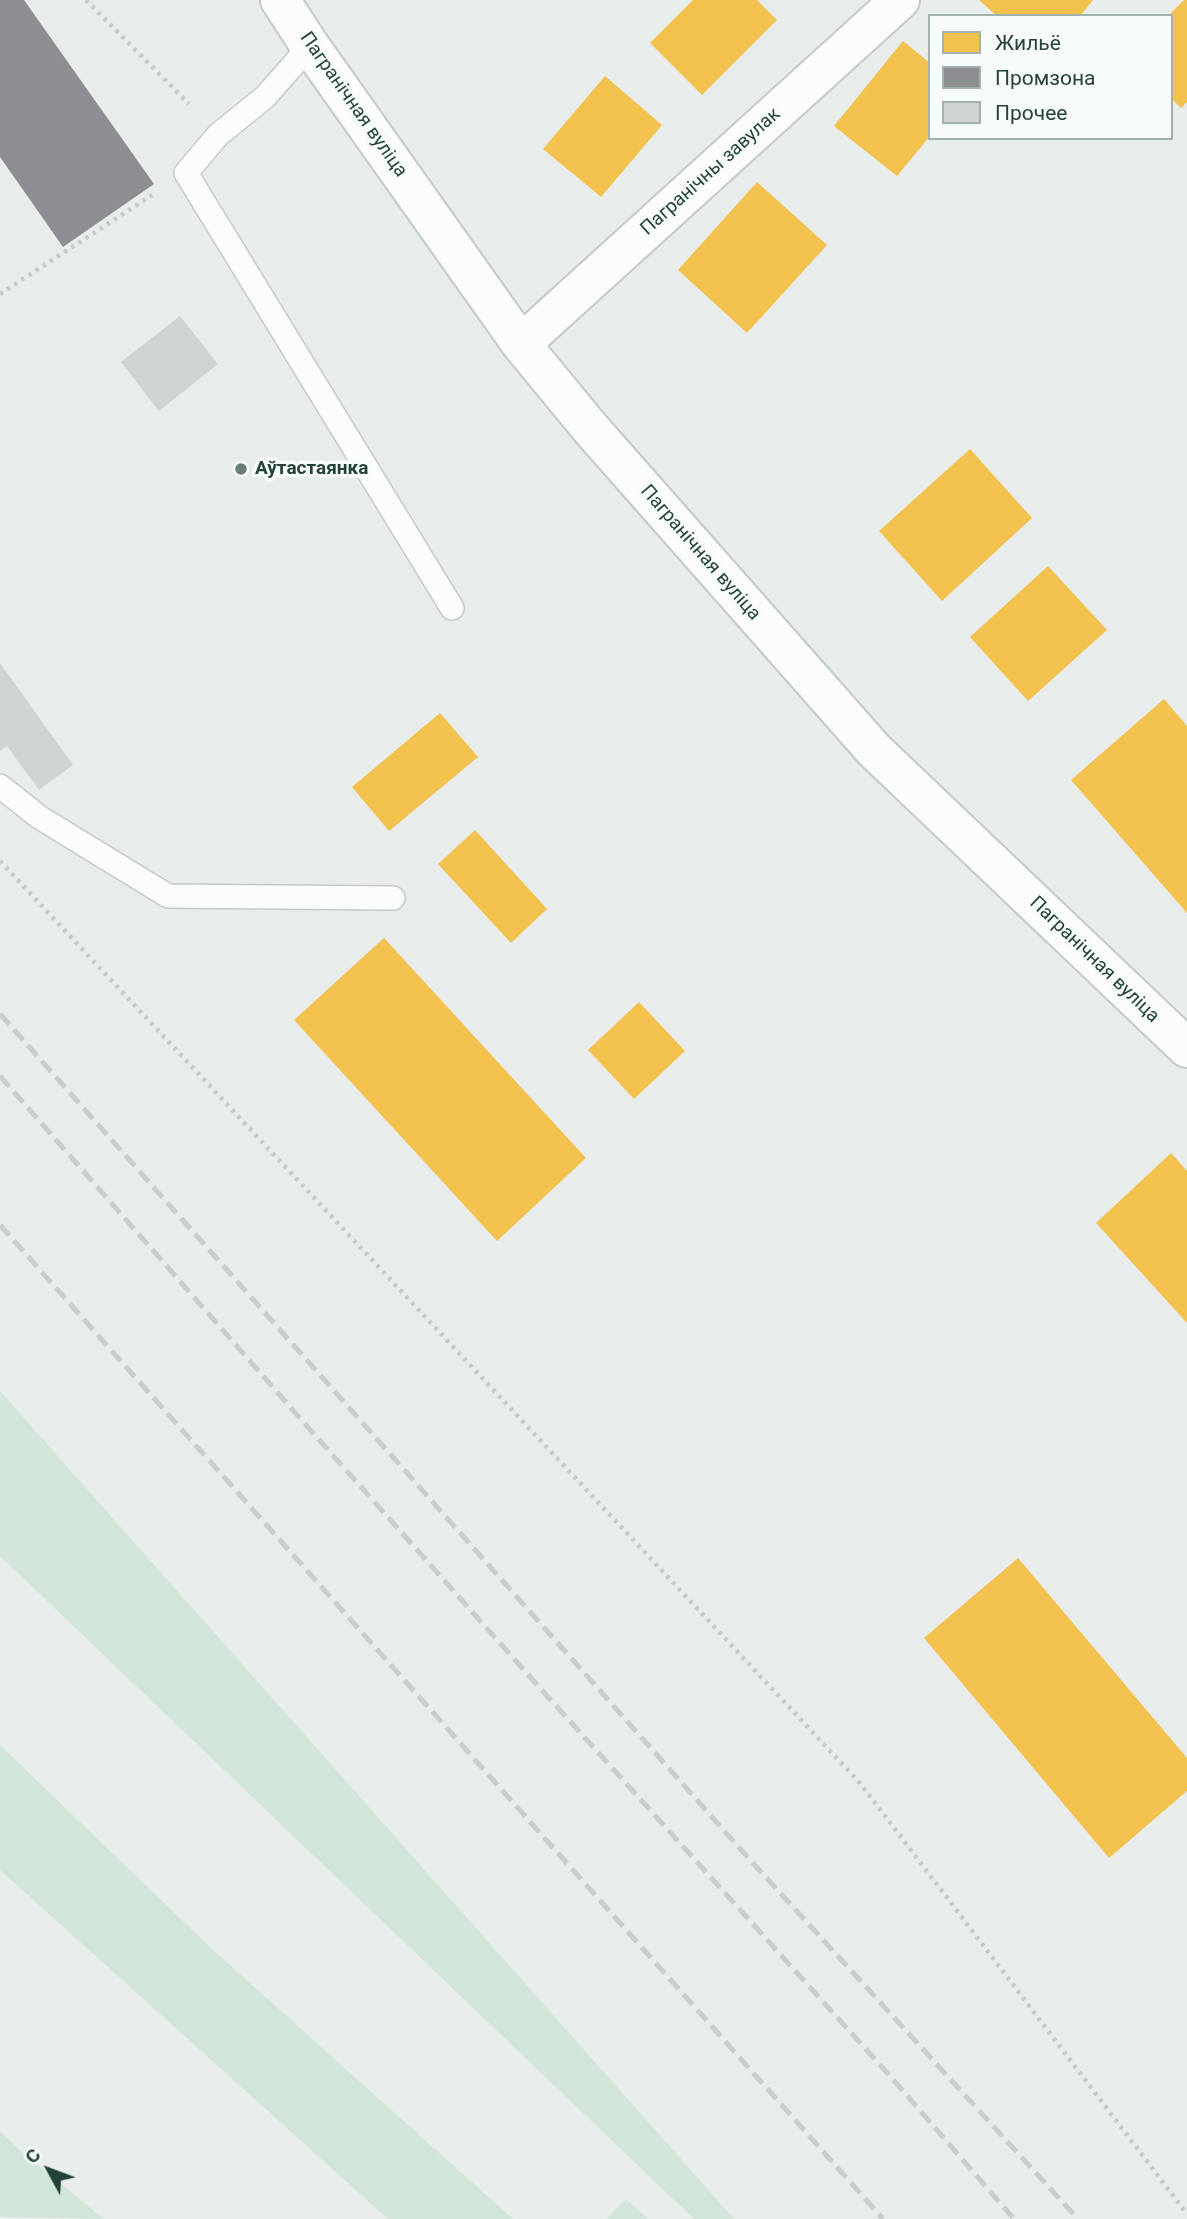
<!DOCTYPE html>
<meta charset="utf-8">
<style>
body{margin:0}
#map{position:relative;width:1187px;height:2219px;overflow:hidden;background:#e8edeb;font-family:Roboto,sans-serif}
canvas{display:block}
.legend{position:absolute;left:928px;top:14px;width:245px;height:126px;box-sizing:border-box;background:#f7fbf9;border:2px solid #a3b1ad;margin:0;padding:9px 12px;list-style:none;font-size:21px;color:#24423a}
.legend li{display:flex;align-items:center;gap:14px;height:35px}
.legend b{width:35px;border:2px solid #a3b1ad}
.north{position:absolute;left:14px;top:2135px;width:70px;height:70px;-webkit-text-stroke:5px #f7fbf9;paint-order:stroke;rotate:311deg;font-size:19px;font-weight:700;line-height:28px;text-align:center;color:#24423a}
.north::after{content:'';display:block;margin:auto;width:24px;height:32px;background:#24423a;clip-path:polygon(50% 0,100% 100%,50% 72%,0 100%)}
</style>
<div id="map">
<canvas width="1187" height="2219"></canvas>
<ul class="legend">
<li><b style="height:19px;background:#f2c14e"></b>Жильё</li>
<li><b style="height:19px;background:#8d8d92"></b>Промзона</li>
<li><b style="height:19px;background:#cfd4d2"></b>Прочее</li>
</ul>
<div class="north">С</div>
</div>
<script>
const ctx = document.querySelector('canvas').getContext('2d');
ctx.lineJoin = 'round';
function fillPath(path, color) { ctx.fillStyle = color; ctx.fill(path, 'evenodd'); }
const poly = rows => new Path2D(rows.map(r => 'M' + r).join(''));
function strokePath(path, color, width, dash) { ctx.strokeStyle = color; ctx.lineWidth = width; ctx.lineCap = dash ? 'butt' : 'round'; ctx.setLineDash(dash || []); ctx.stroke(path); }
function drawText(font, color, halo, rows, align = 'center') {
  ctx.font = font + ' Roboto,sans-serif'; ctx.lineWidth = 7; ctx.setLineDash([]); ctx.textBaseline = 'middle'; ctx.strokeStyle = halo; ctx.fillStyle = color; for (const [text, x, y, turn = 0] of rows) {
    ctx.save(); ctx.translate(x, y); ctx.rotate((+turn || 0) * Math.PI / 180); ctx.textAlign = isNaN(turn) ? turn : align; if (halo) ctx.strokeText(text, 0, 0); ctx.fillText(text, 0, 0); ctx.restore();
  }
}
const green = poly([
 [0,1391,734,2219,694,2219,0,1556],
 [0,1745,212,1949,513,2219,388,2219,0,1870],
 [0,2131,24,2154,104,2219,2,2217,0,2215],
 [626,2199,648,2219,607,2219]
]);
const homes = poly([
 [693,0,757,0,777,20,702,95,650,43],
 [979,0,1093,0,1080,16,997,16],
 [1184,0,1187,0,1187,102,1181,108,1171,98,1171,16,1168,16],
 [903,41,930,63,930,136,897,176,834,126],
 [605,76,662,125,601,197,543,149],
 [757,182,827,245,747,333,678,270],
 [970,449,1032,518,942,601,879,531],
 [1048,566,1107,630,1028,701,970,637],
 [1164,699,1187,726,1187,913,1071,780],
 [440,713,478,757,389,831,352,787],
 [475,830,547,909,511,943,438,864],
 [384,938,586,1158,497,1241,294,1020],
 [639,1002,685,1051,634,1099,588,1050],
 [1171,1153,1187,1171,1187,1323,1096,1223],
 [1018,1558,1187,1758,1187,1791,1109,1858,924,1638]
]);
const industry = poly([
 [0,0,24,0,154,184,63,247,0,157]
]);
const building = poly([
 [180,316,218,364,159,411,121,362],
 [0,663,73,765,39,790,7,746,0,751]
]);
const path = poly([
 [86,0,189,104],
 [0,294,152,195],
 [0,861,860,1783,1187,2214]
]);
const lane = poly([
 [310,46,265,97,218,135,186,173,452,608],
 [0,786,39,817,168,896,393,898]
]);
const street = poly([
 [521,344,900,0]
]);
const secondary = poly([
 [280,0,310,46,521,344,591,429,874,750,1187,1048]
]);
const rail = poly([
 [0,1014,751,1861,1078,2219],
 [0,1076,313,1433,531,1678,890,2076,1014,2219],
 [0,1225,883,2219]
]);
const markers = [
 [241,469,7,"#697e78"]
];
const streetNames = [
 ["Пагранічная вуліца",353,105,55],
 ["Пагранічны завулак",711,172,-42],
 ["Пагранічная вуліца",700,553,49],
 ["Пагранічная вуліца",1094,960,44]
];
const poiNames = [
 ["Аўтастаянка",255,469]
];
fillPath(green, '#d1e6d8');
fillPath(homes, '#f2c14e');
fillPath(industry, '#8d8d92');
fillPath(building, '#cfd4d2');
strokePath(lane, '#c5cac8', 26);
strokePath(street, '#c5cac8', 42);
strokePath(secondary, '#c3cbc8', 42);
strokePath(path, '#c3ccca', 4.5, [3.5, 5]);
strokePath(lane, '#fcfcfc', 23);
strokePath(street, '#fcfcfc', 38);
strokePath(secondary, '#fcfcfc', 38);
strokePath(rail, '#c9cdcc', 5, [14, 7]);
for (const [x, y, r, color] of markers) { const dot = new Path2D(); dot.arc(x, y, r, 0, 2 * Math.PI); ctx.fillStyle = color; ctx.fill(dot); strokePath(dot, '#f7fbf9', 2.5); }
drawText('19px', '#24423a', '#f7fbf9', streetNames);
drawText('bold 19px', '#24423a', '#f7fbf9', poiNames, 'left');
</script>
